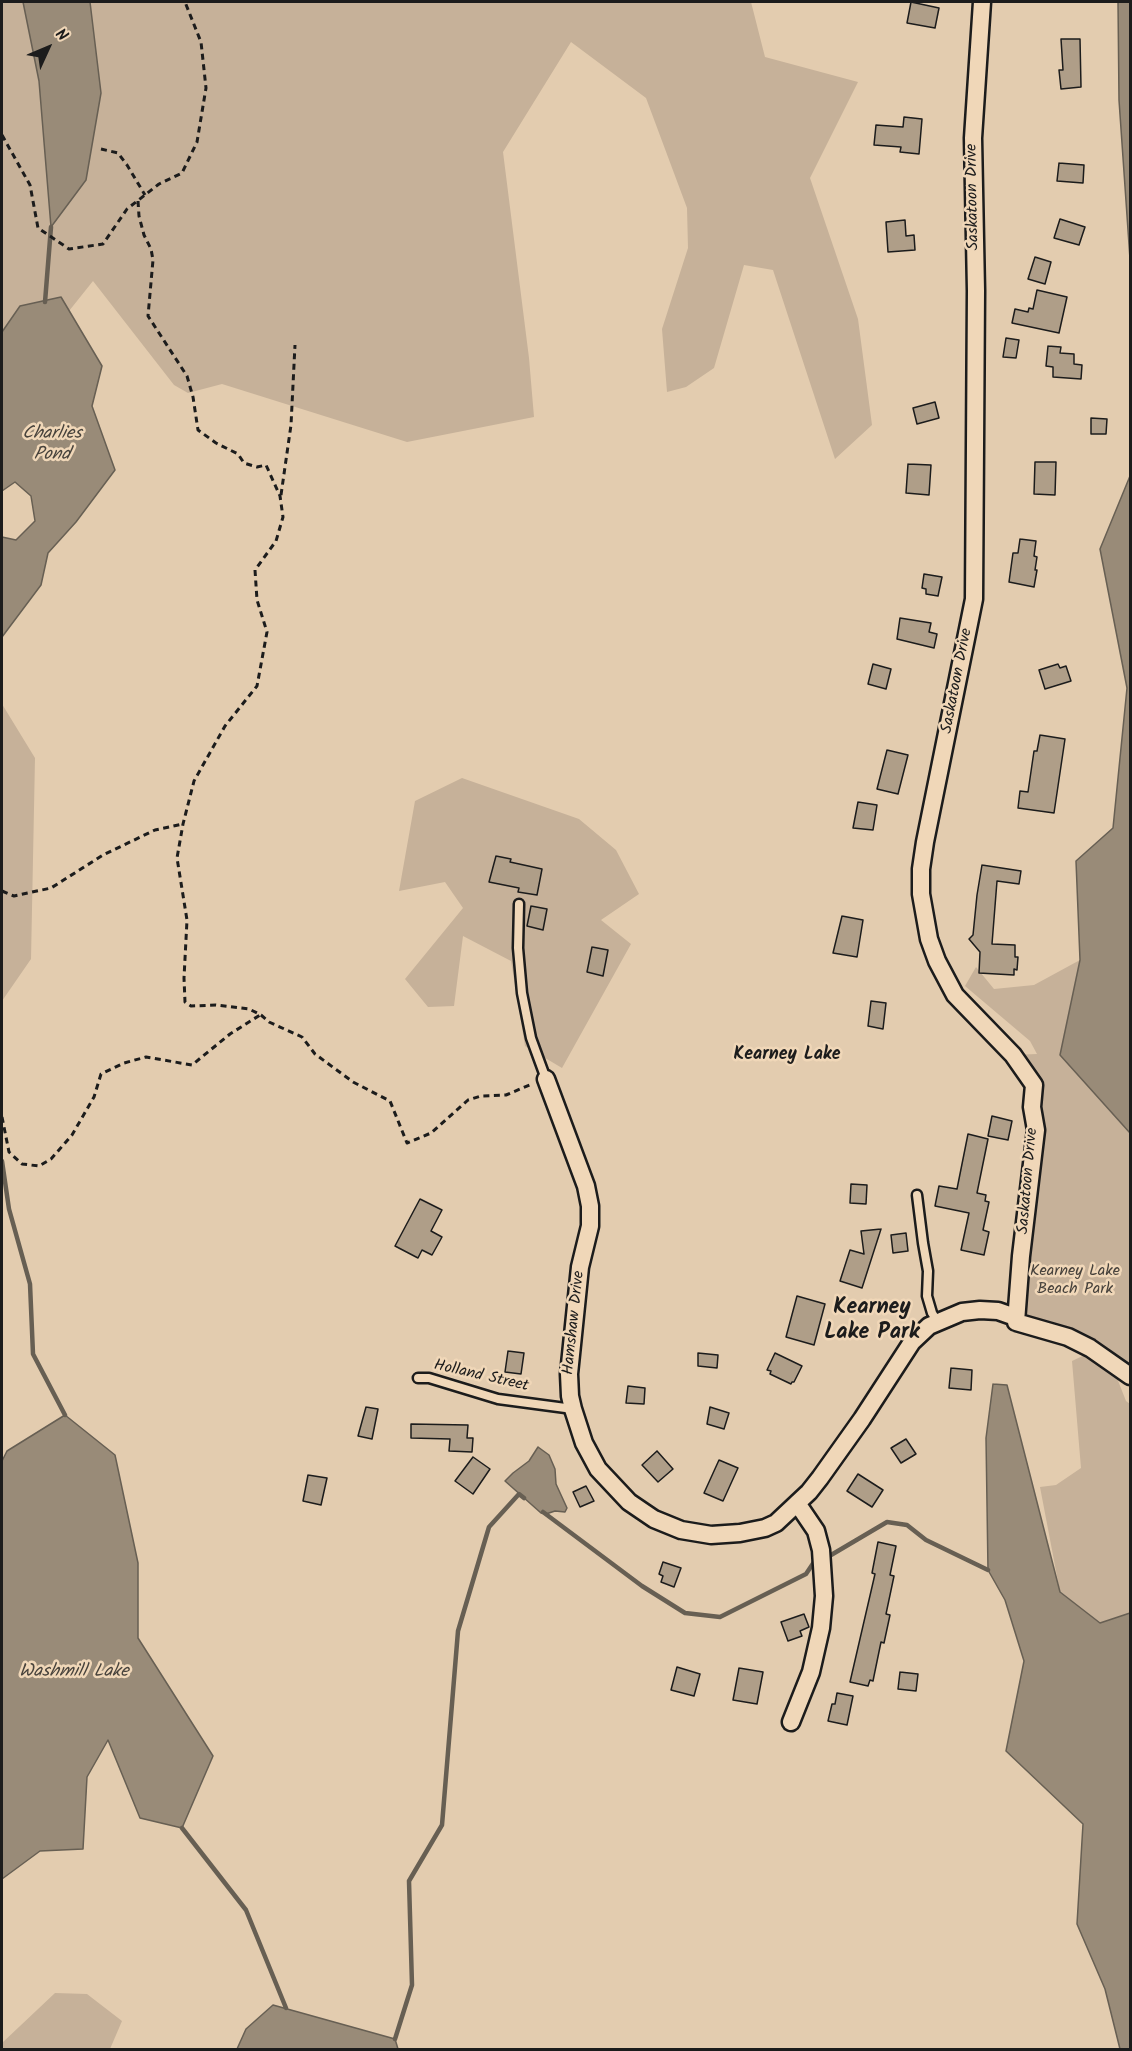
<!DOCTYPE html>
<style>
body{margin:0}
#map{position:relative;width:1132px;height:2051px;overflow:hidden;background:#e3ccaf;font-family:Kalam,sans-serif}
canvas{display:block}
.frame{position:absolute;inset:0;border:3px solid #1c1c1c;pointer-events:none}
.north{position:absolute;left:18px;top:18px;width:60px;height:60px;-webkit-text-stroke:4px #f0d7b8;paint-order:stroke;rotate:46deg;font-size:16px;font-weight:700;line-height:24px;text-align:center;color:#1c1c1c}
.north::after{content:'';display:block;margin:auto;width:21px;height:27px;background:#1c1c1c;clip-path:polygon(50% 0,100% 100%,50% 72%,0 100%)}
</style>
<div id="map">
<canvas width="1132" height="2051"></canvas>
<div class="frame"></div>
<div class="north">N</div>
</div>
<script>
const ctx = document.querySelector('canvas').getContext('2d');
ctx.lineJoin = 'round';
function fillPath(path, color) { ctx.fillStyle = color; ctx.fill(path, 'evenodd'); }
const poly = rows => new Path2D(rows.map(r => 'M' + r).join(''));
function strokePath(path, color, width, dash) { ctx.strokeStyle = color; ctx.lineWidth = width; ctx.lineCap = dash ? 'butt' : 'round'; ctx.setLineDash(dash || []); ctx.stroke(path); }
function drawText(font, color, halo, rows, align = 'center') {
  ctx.font = font + ' Kalam,sans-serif'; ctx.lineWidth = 5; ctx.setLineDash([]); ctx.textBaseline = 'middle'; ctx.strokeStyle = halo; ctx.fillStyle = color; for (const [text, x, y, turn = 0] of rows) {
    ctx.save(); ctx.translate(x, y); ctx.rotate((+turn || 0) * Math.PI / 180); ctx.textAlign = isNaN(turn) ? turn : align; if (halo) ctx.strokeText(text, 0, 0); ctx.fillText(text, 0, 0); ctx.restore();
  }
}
const green = poly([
 [2,2,23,2,39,81,51,226,86,180,101,93,90,2,751,2,765,57,858,82,810,178,858,319,872,425,835,459,773,270,744,265,714,368,686,387,667,392,662,329,688,248,687,208,646,98,571,42,503,152,529,358,534,417,407,442,222,384,188,393,174,385,93,281,69,311,61,297,20,306,2,332],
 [2,704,35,758,31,959,2,1001],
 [462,778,579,819,616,850,639,894,601,920,631,944,562,1068,525,1046,511,961,463,936,454,1006,428,1007,405,979,463,908,445,882,399,891,415,801],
 [1080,960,1060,1055,1130,1133,1130,1376,1105,1360,1016,1322,1032,1107,1023,1071,1013,1055,1037,1054,1030,1041,965,986,976,967,994,989,1034,985],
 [1089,1353,1113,1368,1126,1401,1130,1404,1130,1613,1100,1623,1060,1592,1040,1487,1056,1485,1081,1468,1072,1361],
 [55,1993,87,1994,122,2021,110,2049,2,2049,2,2043]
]);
const water = poly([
 [23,2,90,2,101,93,86,180,51,227,39,81,23,2],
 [1118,2,1130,2,1130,259,1119,100,1118,2],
 [61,297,102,366,92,406,115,470,76,522,48,553,41,585,2,637,2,537,16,540,35,521,31,496,15,482,2,491,2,332,20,306,61,297],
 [1130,476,1130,1133,1060,1055,1080,960,1076,861,1113,828,1127,688,1100,549,1130,476],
 [993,1384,1007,1385,1060,1592,1100,1623,1130,1613,1130,2049,1120,2049,1105,1989,1077,1924,1083,1824,1006,1751,1024,1661,1005,1600,988,1570,986,1438,993,1384],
 [65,1415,115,1455,138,1563,138,1638,213,1756,182,1828,140,1818,108,1740,87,1777,83,1849,40,1851,2,1879,2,1461,7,1451,65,1415],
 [538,1447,549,1455,555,1469,556,1484,567,1508,565,1512,555,1511,546,1514,541,1513,505,1481,513,1473,529,1461,538,1447],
 [273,2005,395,2039,398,2049,237,2049,246,2029,273,2005]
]);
const stream = poly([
 [45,302,51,227],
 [2,1161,9,1209,30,1284,33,1354,65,1415],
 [543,1512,642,1586,685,1613,720,1617,806,1574,814,1562,818,1561],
 [826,1558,887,1522,907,1525,926,1540,988,1570],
 [182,1828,246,1910,286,2008],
 [395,2039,412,1985,409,1881,442,1825,458,1631,489,1527,519,1494,524,1498]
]);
const building = poly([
 [911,2,939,8,935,28,907,23,911,2],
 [1061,39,1080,39,1081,87,1061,89,1059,70,1063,70,1061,39],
 [904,117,922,119,919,154,900,152,901,147,874,145,876,125,903,127,904,117],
 [1059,163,1084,165,1083,183,1057,181,1059,163],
 [1060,219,1085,227,1079,245,1054,238,1060,219],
 [905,220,906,236,914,235,915,250,888,252,886,222,905,220],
 [1035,257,1051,262,1045,284,1028,279,1035,257],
 [1037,290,1067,297,1059,333,1012,323,1015,309,1028,312,1029,308,1033,309,1037,290],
 [1006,338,1019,340,1016,358,1003,357,1006,338],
 [1048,346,1061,347,1060,353,1074,354,1074,364,1082,365,1081,379,1053,377,1053,367,1046,366,1048,346],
 [935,402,939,418,917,424,913,408,935,402],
 [1091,418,1107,419,1106,434,1091,434,1091,418],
 [1035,462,1056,462,1055,495,1034,494,1035,462],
 [908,464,931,465,929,495,906,493,908,464],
 [1020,539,1036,541,1034,556,1037,557,1035,570,1037,570,1034,587,1009,582,1013,553,1018,553,1020,539],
 [924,574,942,577,938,596,926,594,926,589,922,588,924,574],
 [900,618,931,623,929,632,937,634,934,648,897,639,900,618],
 [873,664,891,669,886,689,868,684,873,664],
 [1058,664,1060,668,1066,666,1071,681,1045,689,1039,670,1058,664],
 [1040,735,1065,739,1054,813,1018,808,1020,791,1028,792,1034,751,1037,751,1040,735],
 [887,750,908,755,898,794,877,789,887,750],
 [858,802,877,805,873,830,853,828,858,802],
 [496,856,511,859,510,862,542,869,537,895,518,892,519,888,489,882,496,856],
 [982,865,1021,871,1019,884,997,881,992,944,1015,945,1015,957,1018,957,1017,970,1014,969,1014,975,979,973,980,952,969,939,973,935,977,895,982,865],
 [531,906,547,909,543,930,527,926,531,906],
 [842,916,863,920,857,957,833,953,842,916],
 [592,947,608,950,603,976,587,972,592,947],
 [871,1001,886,1003,883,1029,868,1026,871,1001],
 [992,1116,1012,1121,1008,1140,988,1136,992,1116],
 [968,1134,988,1139,977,1193,986,1195,985,1201,989,1202,983,1230,989,1232,984,1255,961,1250,969,1213,935,1206,939,1186,957,1189,968,1134],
 [851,1184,867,1185,866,1204,850,1203,851,1184],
 [420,1199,442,1210,431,1231,442,1237,432,1255,422,1250,418,1258,395,1246,420,1199],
 [881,1229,862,1288,840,1281,850,1250,864,1254,861,1231,881,1229],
 [906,1233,908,1251,893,1253,891,1235,906,1233],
 [797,1296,825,1304,814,1345,786,1337,797,1296],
 [508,1351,524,1353,521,1374,505,1372,508,1351],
 [698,1353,718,1355,717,1368,698,1366,698,1353],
 [775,1353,802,1366,794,1382,792,1382,791,1384,770,1374,771,1371,767,1370,775,1353],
 [951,1368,972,1370,971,1390,949,1388,951,1368],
 [628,1386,645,1388,644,1404,626,1403,628,1386],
 [366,1407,378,1409,372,1439,358,1436,366,1407],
 [710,1407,729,1413,724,1429,707,1424,710,1407],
 [411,1424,468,1425,467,1438,473,1438,472,1452,449,1451,450,1439,411,1438,411,1424],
 [906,1439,916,1454,901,1463,891,1448,906,1439],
 [657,1451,673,1469,658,1482,642,1465,657,1451],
 [473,1457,490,1469,473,1494,455,1481,473,1457],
 [719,1460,738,1468,723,1501,704,1493,719,1460],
 [858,1474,883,1490,872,1507,847,1491,858,1474],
 [308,1475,327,1478,321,1505,303,1501,308,1475],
 [586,1486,594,1501,580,1507,573,1492,586,1486],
 [878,1542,896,1546,890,1575,894,1576,886,1614,890,1615,884,1643,881,1642,874,1676,873,1681,870,1680,868,1686,850,1682,875,1574,872,1573,878,1542],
 [663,1562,681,1568,674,1587,661,1582,663,1576,659,1574,663,1562],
 [804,1614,809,1627,800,1631,802,1636,788,1641,781,1622,804,1614],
 [677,1667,700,1674,694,1696,671,1690,677,1667],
 [739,1668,763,1672,757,1704,733,1700,739,1668],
 [900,1672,918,1674,916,1691,898,1689,900,1672],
 [837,1693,853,1696,847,1725,828,1721,832,1704,835,1704,837,1693]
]);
const path = poly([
 [2,135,30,185,38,228,69,249,103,244,127,209,159,184,182,173,197,142,206,88,201,42,185,2],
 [101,149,118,153,127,165,145,195],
 [138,201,139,216,144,235,151,249,153,260,148,316,187,376,193,397,198,430,216,443,238,454,244,463,257,467,266,465,280,496,283,517,276,541,255,570,257,600,267,632,257,686,225,726,194,781,183,824,177,858,187,920,184,978,185,1002,191,1006,216,1005,249,1009,261,1015,269,1022,302,1037,315,1054,353,1082,390,1101,407,1143,431,1133,468,1100,481,1096,506,1095,532,1084],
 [281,495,291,425,295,345],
 [2,891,14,896,51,888,103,855,155,830,183,824],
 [2,1117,9,1152,22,1164,39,1166,51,1159,72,1135,94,1097,101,1074,124,1063,146,1057,192,1065,230,1034,260,1015]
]);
const lane = poly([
 [519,904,518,948,522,993,531,1038,546,1079],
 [917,1195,923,1243,928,1271,927,1296,932,1313,937,1321],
 [418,1378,429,1378,498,1399,573,1409]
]);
const street = poly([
 [982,2,973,138,976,291,974,599,925,842,921,869,921,894,929,939,937,961,955,995,1013,1055,1034,1085,1032,1107,1036,1130,1021,1256,1016,1322],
 [546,1079,586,1186,590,1206,590,1226,580,1267,569,1374,570,1396,573,1409,584,1443,598,1469,629,1502,654,1519,681,1530,711,1535,740,1533,765,1528,776,1523,809,1492,820,1478,862,1419,912,1342,929,1326,962,1312,980,1310,998,1311,1015,1317,1016,1322,1068,1337,1090,1348,1130,1376],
 [791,1722,811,1672,821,1628,824,1596,821,1550,816,1531,797,1503]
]);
const streetNames = [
 ["Saskatoon Drive",974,197,-91],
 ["Saskatoon Drive",958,681,-79],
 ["Saskatoon Drive",1029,1181,-85],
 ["Hamshaw Drive",575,1323,-84],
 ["Holland Street",481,1377,13]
];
const parkNames = [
 ["Kearney Lake",1075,1272],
 ["Beach Park",1075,1290]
];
const waterNames = [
 ["Charlies",52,435],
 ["Pond",52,456],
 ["Washmill Lake",74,1673]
];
const neighbourhoodNames = [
 ["Kearney Lake",787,1056]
];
const districtNames = [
 ["Kearney",872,1309],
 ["Lake Park",872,1334]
];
fillPath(green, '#c6b199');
fillPath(water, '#998b78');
strokePath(water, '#675f53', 1.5);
strokePath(stream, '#675f53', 4.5);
fillPath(building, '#af9e88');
strokePath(building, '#1c1c1c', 1.5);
strokePath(lane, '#1c1c1c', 13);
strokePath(street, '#1c1c1c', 21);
strokePath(path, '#1c1c1c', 3, [6, 4.5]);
strokePath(lane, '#f0d7b8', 8);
strokePath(street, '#f0d7b8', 16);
drawText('16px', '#1c1c1c', '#f0d7b8', streetNames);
drawText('16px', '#46413b', '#f0d7b8', parkNames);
drawText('italic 18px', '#48433c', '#f0d7b8', waterNames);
drawText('bold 18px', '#1c1c1c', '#f0d7b8', neighbourhoodNames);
drawText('bold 22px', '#1c1c1c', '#f0d7b8', districtNames);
</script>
